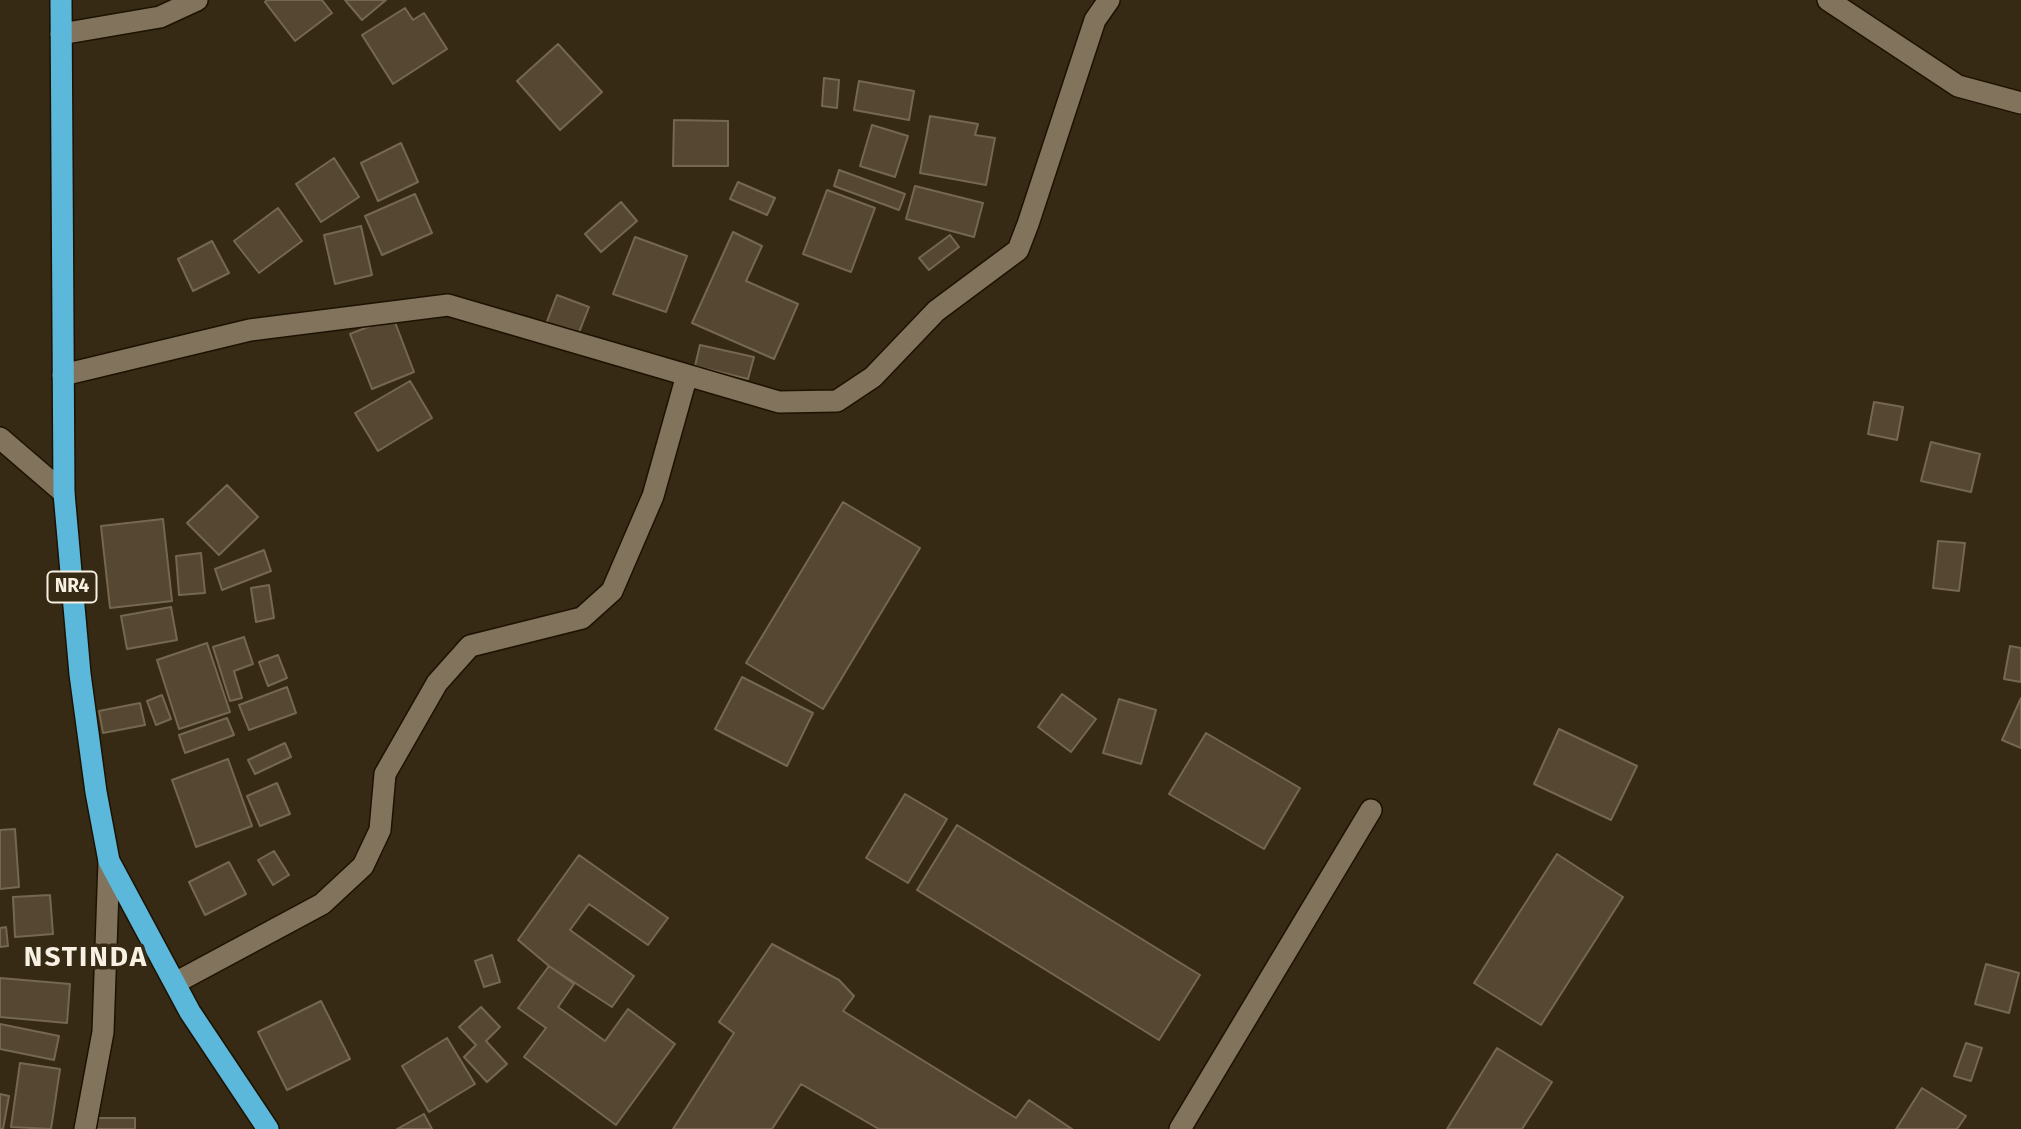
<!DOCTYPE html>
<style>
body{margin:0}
canvas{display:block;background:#362a15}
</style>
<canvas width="2021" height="1129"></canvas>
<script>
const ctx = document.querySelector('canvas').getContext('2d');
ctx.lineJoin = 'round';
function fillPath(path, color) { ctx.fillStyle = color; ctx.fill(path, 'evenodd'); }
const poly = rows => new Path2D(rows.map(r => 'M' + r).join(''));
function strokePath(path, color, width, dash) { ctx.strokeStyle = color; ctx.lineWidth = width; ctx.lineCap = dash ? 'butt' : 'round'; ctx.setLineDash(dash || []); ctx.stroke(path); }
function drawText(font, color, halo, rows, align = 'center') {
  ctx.font = font + ' "Fira Sans",sans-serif'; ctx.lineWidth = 7; ctx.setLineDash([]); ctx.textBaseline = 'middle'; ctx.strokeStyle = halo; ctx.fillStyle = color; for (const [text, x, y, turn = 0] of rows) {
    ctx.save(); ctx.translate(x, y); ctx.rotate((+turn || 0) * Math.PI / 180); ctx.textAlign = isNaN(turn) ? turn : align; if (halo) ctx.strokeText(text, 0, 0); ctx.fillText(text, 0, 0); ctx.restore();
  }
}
const building = poly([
 [267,0,322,0,332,13,295,41,265,2,267,0],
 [345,0,386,0,362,20,345,0],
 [405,8,413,20,424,13,447,49,393,84,362,35,405,8],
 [558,44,602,92,560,130,517,81,558,44],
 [824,78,839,80,837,108,822,106,824,78],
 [859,81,914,91,909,120,854,110,859,81],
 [930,116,978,124,975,135,995,138,986,185,920,173,930,116],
 [674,120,728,121,728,166,673,166,674,120],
 [872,125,908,136,895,177,860,166,872,125],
 [401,143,418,182,378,201,361,163,401,143],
 [334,158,359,197,321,222,296,184,334,158],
 [839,170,905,194,899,210,834,186,839,170],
 [738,182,775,198,767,215,730,199,738,182],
 [915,186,983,203,974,237,906,219,915,186],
 [827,190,875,208,851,272,803,254,827,190],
 [415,194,432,233,382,255,365,216,415,194],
 [621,202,637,221,601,252,585,234,621,202],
 [278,208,302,241,259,273,234,241,278,208],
 [361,226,372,275,335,284,324,235,361,226],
 [733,232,762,246,746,281,798,304,774,359,692,323,733,232],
 [950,235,959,247,929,270,919,258,950,235],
 [635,237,687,256,666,312,613,294,635,237],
 [212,241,229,273,193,291,178,259,212,241],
 [557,295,589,307,578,335,546,324,557,295],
 [393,317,414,372,372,389,350,334,393,317],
 [700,345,754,357,748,379,695,366,700,345],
 [410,381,432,418,378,451,355,413,410,381],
 [1874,402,1903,407,1897,440,1868,434,1874,402],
 [1931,442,1980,454,1971,492,1921,481,1931,442],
 [227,485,258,517,219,555,187,523,227,485],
 [843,502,920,548,823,709,746,663,843,502],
 [163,519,172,601,110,608,101,526,163,519],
 [1938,541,1965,543,1959,591,1933,588,1938,541],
 [264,550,271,571,222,590,215,569,264,550],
 [201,553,205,593,179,595,176,556,201,553],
 [269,585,274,618,256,622,251,588,269,585],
 [171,607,177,640,127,649,121,616,171,607],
 [244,637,253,664,234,671,242,698,230,701,213,647,244,637],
 [207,643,230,712,179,729,157,660,207,643],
 [2010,646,2021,648,2021,682,2004,679,2010,646],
 [278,655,287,678,268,686,259,662,278,655],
 [742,677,813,713,787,766,715,729,742,677],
 [287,687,296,713,249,730,239,705,287,687],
 [1062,694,1096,719,1071,752,1038,727,1062,694],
 [162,695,171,719,156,725,147,701,162,695],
 [2021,698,2021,748,2002,740,2021,698],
 [1119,699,1156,710,1141,764,1103,753,1119,699],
 [140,703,145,725,103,733,99,711,140,703],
 [227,718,234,735,185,753,179,735,227,718],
 [1559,729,1637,766,1611,820,1534,784,1559,729],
 [1206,733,1300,788,1264,849,1169,794,1206,733],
 [285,743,291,757,255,774,248,760,285,743],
 [228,759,252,826,196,847,172,780,228,759],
 [277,783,290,814,260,826,247,796,277,783],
 [905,794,947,819,908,883,866,858,905,794],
 [957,825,1200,975,1159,1040,917,890,957,825],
 [15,829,19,887,0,889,0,830,15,829],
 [274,851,289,875,273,885,258,860,274,851],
 [1557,854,1623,897,1541,1025,1474,983,1557,854],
 [579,855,668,918,648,945,589,904,570,930,634,976,612,1007,549,966,518,940,579,855],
 [229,862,246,894,205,915,189,882,229,862],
 [50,895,53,934,15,937,13,897,50,895],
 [6,927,8,946,0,947,0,928,6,927],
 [772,944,839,980,854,996,843,1011,1016,1118,1029,1100,1072,1129,879,1129,801,1084,772,1129,673,1129,734,1033,719,1022,772,944],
 [492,955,500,982,484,987,475,961,492,955],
 [1986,964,2019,973,2009,1013,1975,1004,1986,964],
 [549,966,574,984,558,1007,605,1041,628,1009,675,1044,616,1125,524,1057,546,1028,518,1008,549,966],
 [0,978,70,984,67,1023,0,1017,0,978],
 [321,1001,350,1059,287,1090,258,1032,321,1001],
 [481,1007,500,1027,486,1041,507,1064,487,1082,464,1057,476,1045,459,1027,481,1007],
 [0,1024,59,1036,54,1060,0,1049,0,1024],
 [447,1038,475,1084,429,1112,402,1066,447,1038],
 [1966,1043,1982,1048,1971,1081,1954,1076,1966,1043],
 [1497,1048,1552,1082,1522,1129,1447,1129,1497,1048],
 [20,1063,60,1069,51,1129,11,1127,20,1063],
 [1922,1088,1966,1116,1957,1129,1896,1129,1922,1088],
 [0,1094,9,1096,3,1129,0,1129,0,1094],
 [424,1114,432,1129,397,1129,424,1114],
 [92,1118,135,1118,135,1129,92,1129,92,1118]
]);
const minor = poly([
 [1828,0,1958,86,2021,103],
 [61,34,160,17,197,0],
 [63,375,250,330,448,305,779,402,837,401,873,377,936,311,1018,250,1028,224,1095,20,1109,0],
 [0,438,64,493],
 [175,983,322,904,363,866,380,830,385,774,437,683,470,646,582,618,612,591,653,496,687,375],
 [85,1129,103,1032,109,861],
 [1180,1129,1371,810]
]);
const highway = poly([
 [61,0,64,493,80,674,96,792,109,861,190,1012,268,1129]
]);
const shields = [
 [72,587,49]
];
const shieldNames = [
 ["NR4",72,587]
];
const districtNames = [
 ["NSTINDA",86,958]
];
fillPath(building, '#554732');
strokePath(building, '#756750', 2);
strokePath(minor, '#1d1201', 24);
strokePath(highway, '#1d1201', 24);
strokePath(minor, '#81735c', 21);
strokePath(highway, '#5cb8db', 21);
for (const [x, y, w] of shields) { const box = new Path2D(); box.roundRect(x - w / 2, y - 15.5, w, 31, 5); ctx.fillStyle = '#362a15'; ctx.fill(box); strokePath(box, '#f8f0e3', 2); }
drawText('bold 19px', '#f8f0e3', null, shieldNames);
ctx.letterSpacing = '2px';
drawText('bold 28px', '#f8f0e3', '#362a15', districtNames);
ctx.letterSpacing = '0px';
</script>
